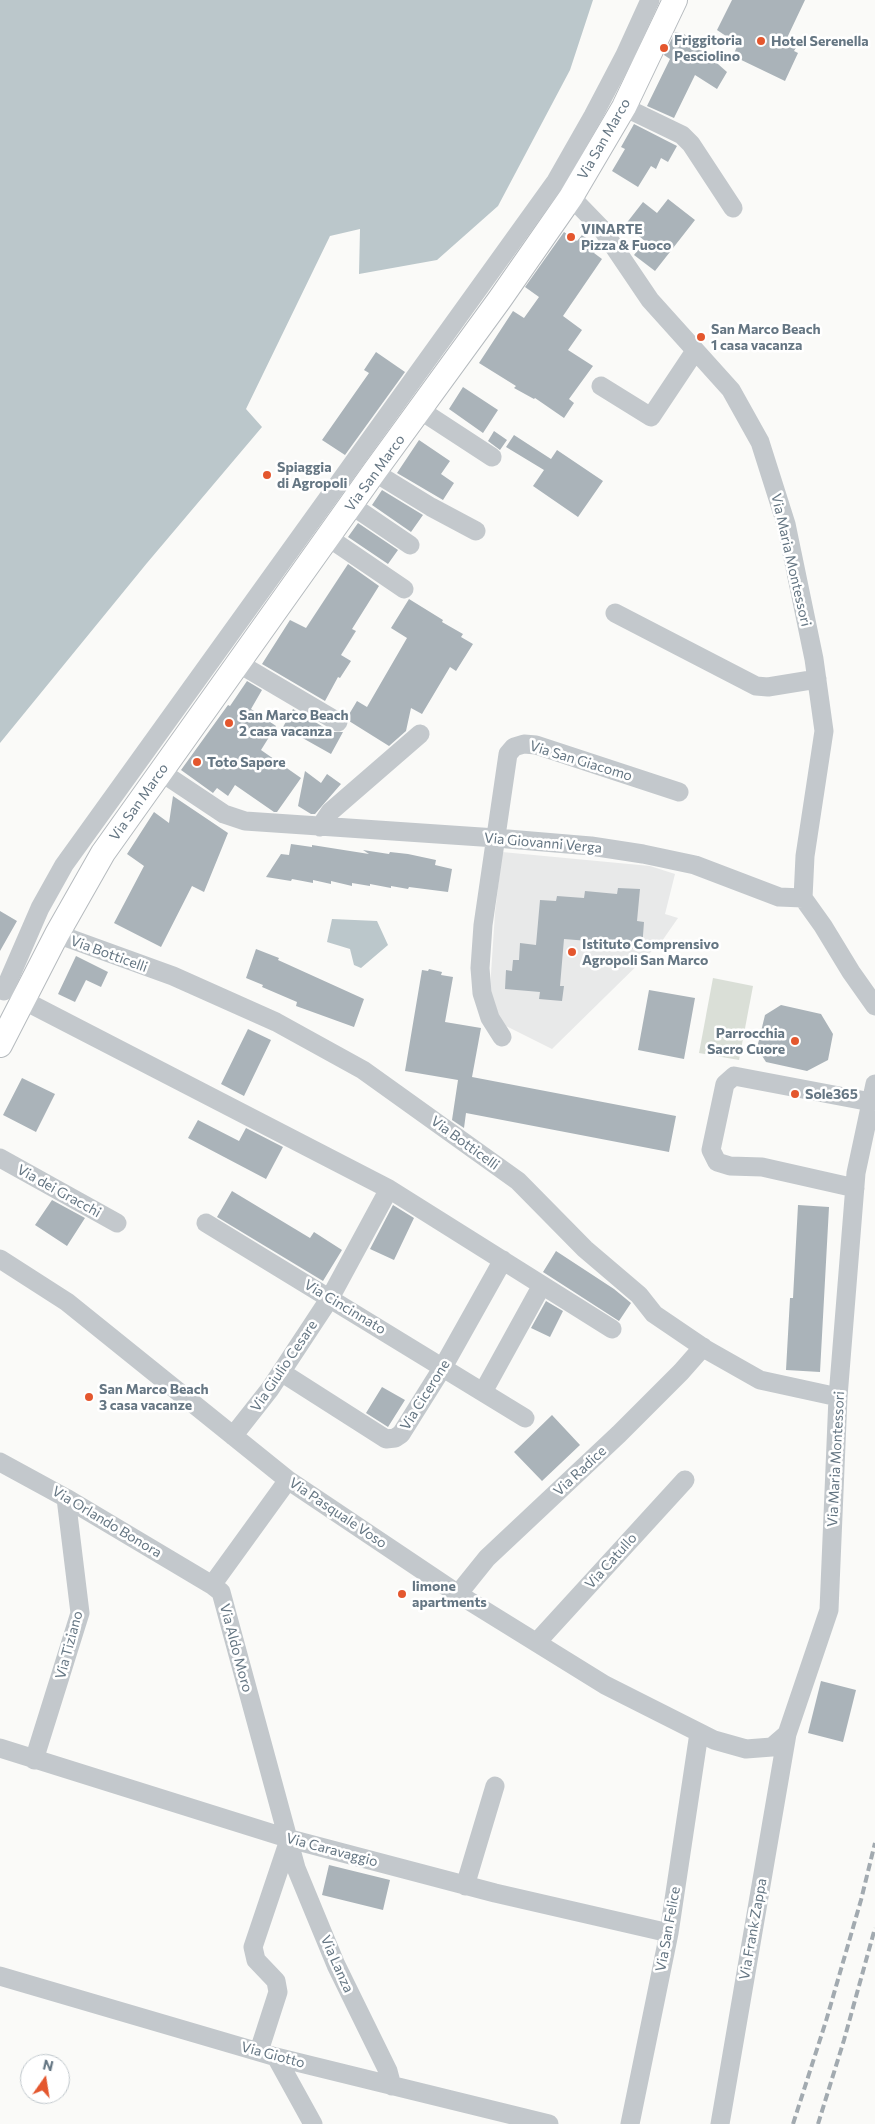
<!DOCTYPE html>
<style>
body{margin:0}
#map{position:relative;width:875px;height:2124px;overflow:hidden;background:#fafaf8;font-family:Commissioner,sans-serif}
canvas{display:block}
.north{position:absolute;left:20px;top:2054px;width:50px;height:50px;box-sizing:border-box;background:#fff;border:1px solid #c1c8cd;border-radius:50%;rotate:13deg;font-size:14px;font-weight:700;line-height:20px;text-align:center;color:#657683}
.north::after{content:'';display:block;margin:auto;width:18px;height:22px;background:#e4572e;clip-path:polygon(50% 0,100% 100%,50% 72%,0 100%)}
</style>
<div id="map">
<canvas width="875" height="2124"></canvas>
<div class="north">N</div>
</div>
<script>
const ctx = document.querySelector('canvas').getContext('2d');
ctx.lineJoin = 'round';
function fillPath(path, color) { ctx.fillStyle = color; ctx.fill(path, 'evenodd'); }
const poly = rows => new Path2D(rows.map(r => 'M' + r).join(''));
function strokePath(path, color, width, dash) { ctx.strokeStyle = color; ctx.lineWidth = width; ctx.lineCap = dash ? 'butt' : 'round'; ctx.setLineDash(dash || []); ctx.stroke(path); }
function drawText(font, color, halo, rows, align = 'center') {
  ctx.font = font + ' Commissioner,sans-serif'; ctx.lineWidth = 5; ctx.setLineDash([]); ctx.textBaseline = 'middle'; ctx.strokeStyle = halo; ctx.fillStyle = color; for (const [text, x, y, turn = 0] of rows) {
    ctx.save(); ctx.translate(x, y); ctx.rotate((+turn || 0) * Math.PI / 180); ctx.textAlign = isNaN(turn) ? turn : align; if (halo) ctx.strokeText(text, 0, 0); ctx.fillText(text, 0, 0); ctx.restore();
  }
}
const built = poly([
 [502,852,650,866,675,874,665,914,678,918,662,941,552,1049,506,1026,499,1020,490,989,495,913]
]);
const green = poly([
 [713,978,753,986,739,1060,699,1053]
]);
const water = poly([
 [0,0,593,0,570,70,498,206,437,260,359,274,360,229,330,236,246,409,262,427,147,563,0,743],
 [332,919,377,921,388,945,361,968,354,965,350,949,327,942]
]);
const building = poly([
 [732,0,805,0,787,38,797,46,794,51,798,53,785,81,733,56,738,44,717,30],
 [675,32,684,34,727,72,717,89,695,75,674,118,647,106,670,59,664,55],
 [634,124,677,146,668,162,661,158,656,169,651,166,638,187,612,171,625,149,621,147],
 [668,199,695,220,655,271,634,255,645,241,625,225,643,202,657,213],
 [564,232,577,241,582,235,599,247,594,253,602,259,563,316,582,330,568,350,593,366,569,399,574,403,564,418,535,398,534,399,514,388,516,386,479,363,513,311,524,318,539,297,525,287],
 [376,352,405,372,345,455,322,440,369,373,364,370],
 [463,387,498,410,483,433,449,409],
 [494,431,507,440,500,450,488,441],
 [514,435,551,459,557,450,603,481,578,517,533,486,544,470,506,447],
 [419,440,450,461,441,474,454,483,443,500,397,473],
 [382,490,423,515,411,532,372,505],
 [358,523,398,550,388,564,348,537],
 [348,564,379,586,352,629,356,631,341,655,351,661,340,678,338,677,325,701,262,664,290,620,306,628],
 [409,599,443,620,442,622,463,634,461,637,473,644,456,671,450,667,422,714,411,708,406,731,389,746,349,721,348,716,357,701,367,707,407,638,391,628],
 [247,681,262,690,251,709,276,726,261,750,301,778,277,812,274,812,235,785,228,796,217,788,213,793,181,770,228,705,230,706],
 [293,709,332,732,343,732,331,754,283,727],
 [305,771,321,783,327,774,341,784,315,814,311,814,298,806],
 [173,796,228,833,204,892,192,886,161,947,114,923,144,866,127,854,154,812,169,823],
 [291,844,312,847,312,845,369,854,363,850,389,854,390,852,408,854,436,860,435,865,452,869,448,892,409,887,408,889,391,886,391,888,370,884,370,886,352,883,352,886,331,881,331,884,313,880,313,883,292,879,291,881,266,877,281,854,289,855],
 [618,888,640,889,637,921,644,922,642,949,624,948,625,944,564,939,560,986,564,986,562,1001,539,999,540,992,505,989,506,970,512,971,513,960,519,960,520,943,536,945,540,900,556,901,557,896,584,898,585,891,617,894],
 [0,911,17,921,0,951],
 [256,949,279,958,278,960,364,999,354,1027,296,1006,297,1002,262,987,263,985,246,978],
 [76,956,108,972,101,987,86,980,75,1002,58,994],
 [429,969,442,972,441,975,453,977,445,1022,481,1028,472,1077,676,1116,669,1152,466,1113,464,1128,452,1120,458,1080,405,1071,422,970,428,971],
 [649,990,695,998,684,1059,638,1050],
 [781,1005,821,1014,833,1034,828,1060,807,1071,766,1062,757,1048,765,1015],
 [248,1029,271,1040,244,1096,221,1084],
 [22,1078,55,1094,36,1132,3,1115],
 [198,1120,239,1141,246,1128,283,1147,266,1179,188,1138],
 [232,1191,310,1238,314,1232,342,1250,323,1281,217,1217],
 [52,1200,85,1218,67,1246,35,1225],
 [393,1205,414,1218,394,1260,370,1249],
 [798,1205,829,1207,820,1372,786,1370,790,1298,793,1298],
 [556,1251,614,1289,631,1303,619,1321,543,1272],
 [546,1301,563,1311,550,1337,531,1328],
 [382,1387,405,1400,388,1427,366,1413],
 [552,1415,580,1445,542,1481,514,1452],
 [821,1681,856,1690,843,1742,808,1733],
 [329,1865,390,1880,383,1910,322,1895]
]);
const minor = poly([
 [624,107,682,135,691,144,733,208],
 [571,197,602,229,650,300,731,390,760,442,786,524,814,659,824,731,805,856,803,898],
 [601,386,651,417,695,351],
 [420,410,492,457],
 [374,472,431,507,476,531],
 [351,505,410,545],
 [329,538,404,589],
 [615,613,756,686,768,687,817,679],
 [238,663,338,722],
 [161,772,224,814,245,821,496,838,591,846,643,854,695,865,779,897,803,898,823,926,851,972,875,1006],
 [320,827,330,812,420,734],
 [57,934,173,976,276,1022,363,1070,518,1181,585,1249,639,1295,654,1314,707,1350,760,1380,838,1397],
 [4,991,40,908,64,865,556,181,593,116,625,55,650,0],
 [23,1000,389,1189,612,1329],
 [502,1037,490,1018,482,993,480,968,483,925,508,754,514,747,524,744,536,745,679,792],
 [0,1158,117,1223],
 [855,1188,762,1167,730,1166,717,1162,711,1150,725,1084,734,1076,871,1102],
 [206,1223,525,1418],
 [0,1259,67,1302,288,1480,458,1594,605,1685,714,1740,746,1749,772,1747,787,1734,829,1610,838,1397,856,1173,875,1084],
 [281,1372,386,1439,395,1438,401,1434,443,1367,503,1260],
 [483,1392,542,1285],
 [233,1436,270,1389,330,1298,389,1189],
 [0,1462,66,1498,212,1585],
 [288,1480,212,1585,221,1592,296,1868,336,1965,388,2071,392,2086],
 [458,1594,487,1558,619,1434,681,1372,703,1347],
 [537,1642,685,1480],
 [0,1748,290,1839,495,1893,669,1933],
 [34,1760,80,1613,66,1498],
 [465,1886,495,1786],
 [0,1976,276,2057,549,2124],
 [259,2051,278,1992,276,1981,256,1960,253,1947,289,1840],
 [276,2057,313,2124],
 [630,2124,669,1933,699,1733],
 [720,2124,787,1734]
]);
const major = poly([
 [0,1045,57,934,103,853,374,472,500,299,571,197,624,107,675,0]
]);
const rail = poly([
 [793,2124,826,2021,861,1900,875,1843],
 [818,2124,844,2040,875,1928]
]);
const markers = [
 [761,41,5,"#e4572e"],
 [664,48,5,"#e4572e"],
 [571,237,5,"#e4572e"],
 [701,337,5,"#e4572e"],
 [267,475,5,"#e4572e"],
 [229,723,5,"#e4572e"],
 [197,762,5,"#e4572e"],
 [572,952,5,"#e4572e"],
 [795,1041,5,"#e4572e"],
 [795,1094,5,"#e4572e"],
 [89,1397,5,"#e4572e"],
 [402,1594,5,"#e4572e"]
];
const poiNames = [
 ["Friggitoria",674,40],
 ["Pesciolino",674,56],
 ["Hotel Serenella",771,41],
 ["VINARTE",581,229],
 ["Pizza & Fuoco",581,245],
 ["San Marco Beach",711,329],
 ["1 casa vacanza",711,345],
 ["Spiaggia",277,467],
 ["di Agropoli",277,483],
 ["San Marco Beach",239,715],
 ["2 casa vacanza",239,731],
 ["Toto Sapore",207,762],
 ["Istituto Comprensivo",582,944],
 ["Agropoli San Marco",582,960],
 ["Parrocchia",785,1033,"right"],
 ["Sacro Cuore",785,1049,"right"],
 ["Sole365",805,1094],
 ["San Marco Beach",99,1389],
 ["3 casa vacanze",99,1405],
 ["limone",412,1586],
 ["apartments",412,1602]
];
const streetNames = [
 ["Via San Marco",604,139,-60],
 ["Via San Marco",375,473,-54],
 ["Via Maria Montessori",791,560,77],
 ["Via San Giacomo",581,761,17],
 ["Via San Marco",139,802,-55],
 ["Via Giovanni Verga",543,843,5],
 ["Via Botticelli",109,954,20],
 ["Via Botticelli",465,1143,36],
 ["Via dei Gracchi",59,1191,29],
 ["Via Cincinnato",345,1307,31],
 ["Via Giulio Cesare",284,1366,-56],
 ["Via Cicerone",425,1395,-58],
 ["Via Maria Montessori",836,1459,-87],
 ["Via Radice",580,1471,-43],
 ["Via Pasquale Voso",338,1513,34],
 ["Via Orlando Bonora",107,1522,31],
 ["Via Catullo",611,1561,-48],
 ["Via Tiziano",69,1645,-75],
 ["Via Aldo Moro",236,1648,75],
 ["Via Caravaggio",332,1850,15],
 ["Via San Felice",668,1929,-80],
 ["Via Frank Zappa",753,1929,-80],
 ["Via Lanza",337,1964,66],
 ["Via Giotto",273,2055,15]
];
fillPath(built, '#e8e9e9');
fillPath(green, '#dadfd7');
fillPath(water, '#bbc7cb');
fillPath(building, '#aab3b9');
strokePath(major, '#b5babe', 26);
strokePath(minor, '#c3c8cc', 19);
strokePath(major, '#fff', 24);
strokePath(rail, '#a2aab0', 4, [8, 4]);
for (const [x, y, r, color] of markers) { const dot = new Path2D(); dot.arc(x, y, r, 0, 2 * Math.PI); ctx.fillStyle = color; ctx.fill(dot); strokePath(dot, '#fff', 2); }
drawText('bold 14px', '#657683', '#fff', poiNames, 'left');
drawText('14px', '#657683', '#fff', streetNames);
</script>
